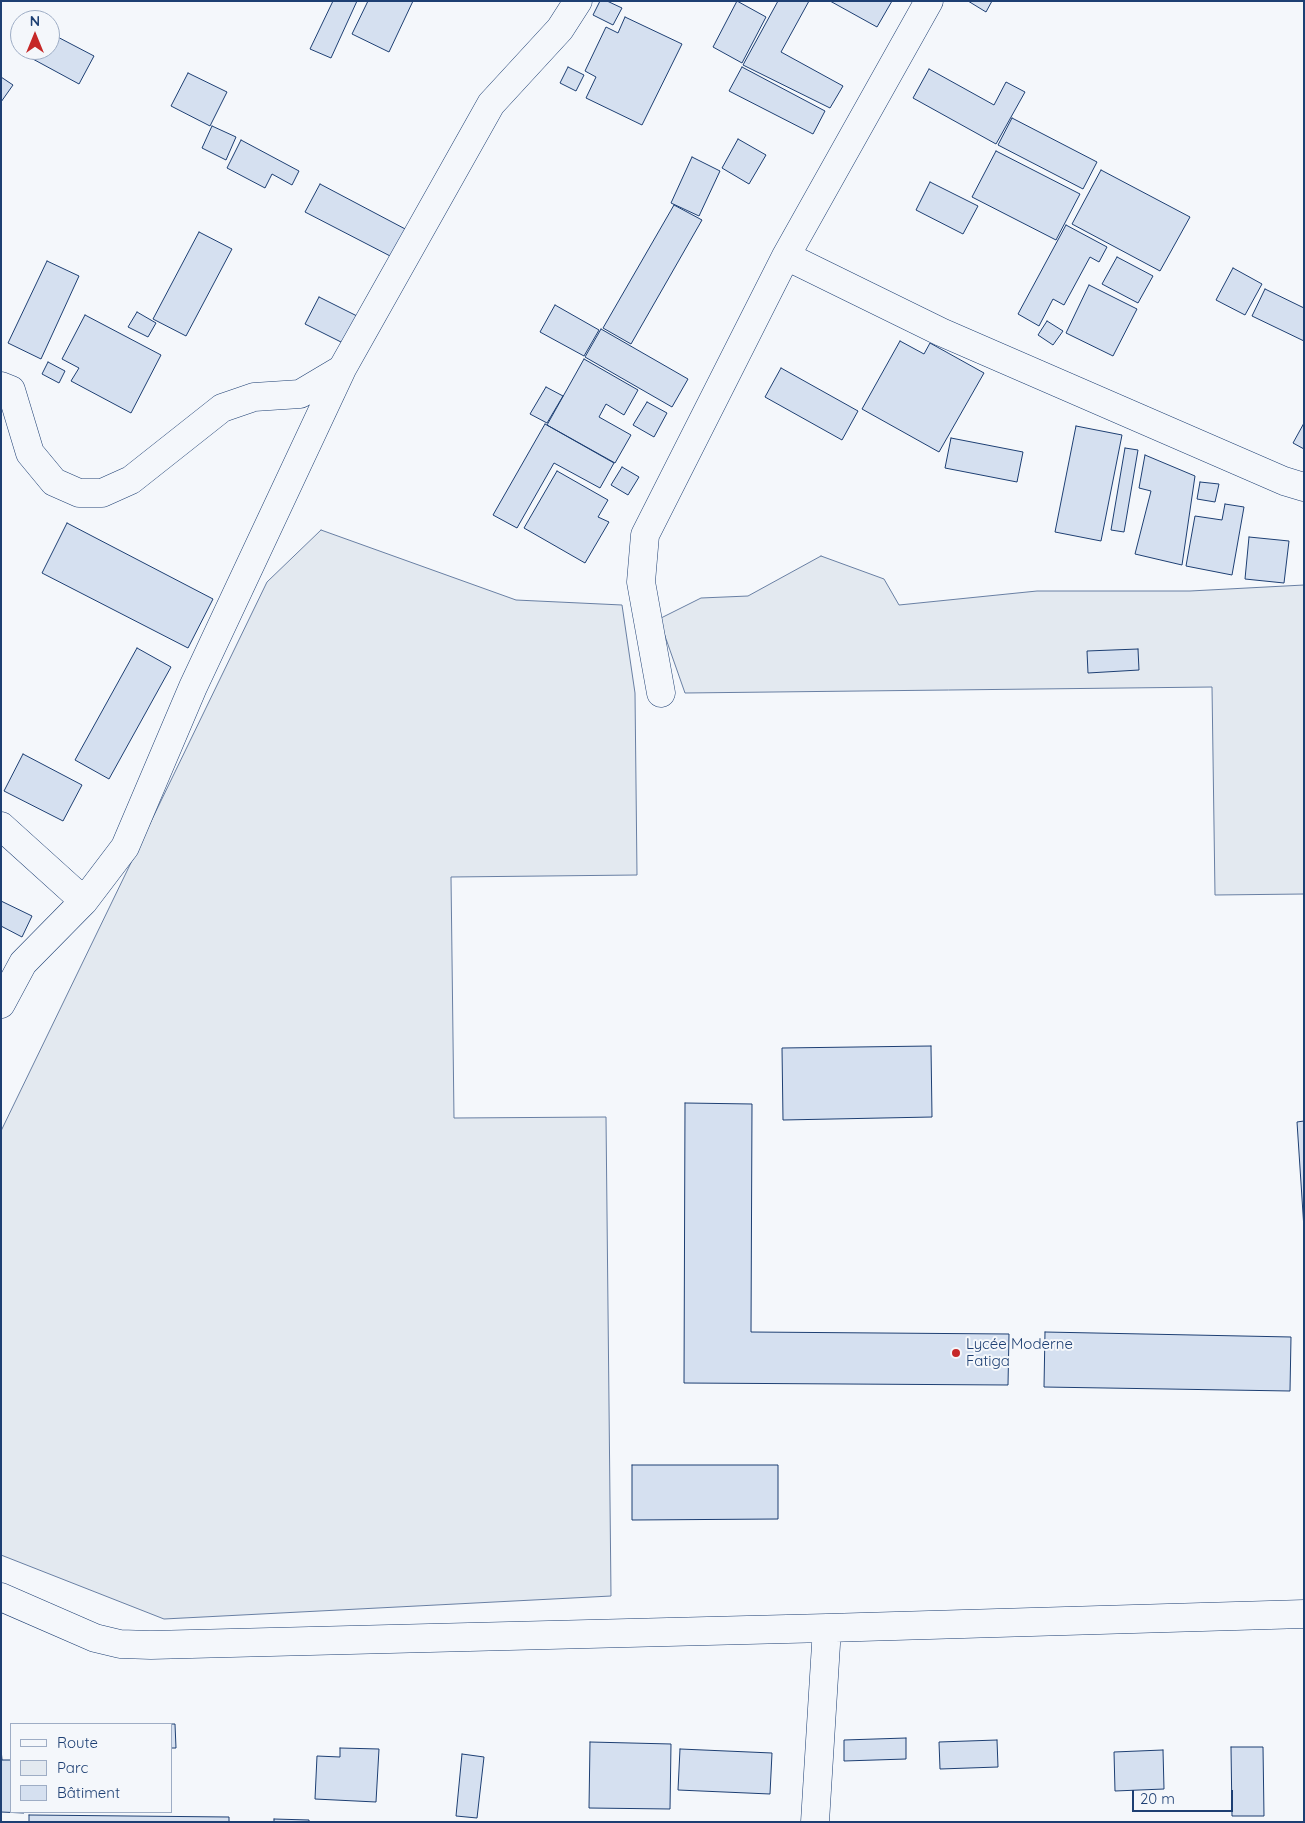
<!DOCTYPE html>
<meta charset="utf-8">
<style>
body{margin:0}
#map{position:relative;width:1305px;height:1823px;overflow:hidden;background:#f4f7fb;font-family:Quicksand,sans-serif}
canvas{display:block}
.frame{position:absolute;inset:0;border:2px solid #1d3f73;pointer-events:none}
.legend{position:absolute;left:10px;top:1723px;width:162px;height:90px;box-sizing:border-box;background:#f4f7fb;border:1px solid #9eadc5;margin:0;padding:6px 9px;list-style:none;font-size:15px;color:#1d3f73}
.legend li{display:flex;align-items:center;gap:10px;height:25px}
.legend b{width:25px;border:1px solid #9eadc5}
.north{position:absolute;left:10px;top:10px;width:50px;height:50px;box-sizing:border-box;background:#f4f7fb;border:1px solid #9eadc5;border-radius:50%;rotate:0deg;font-size:14px;font-weight:700;line-height:20px;text-align:center;color:#1d3f73}
.north::after{content:'';display:block;margin:auto;width:18px;height:22px;background:#c62828;clip-path:polygon(50% 0,100% 100%,50% 72%,0 100%)}
.scale{position:absolute;left:1132px;top:1790px;width:101px;height:22px;box-sizing:border-box;border:2px solid #1d3f73;border-top:0;padding-left:6px;font-size:15px;line-height:18px;white-space:nowrap;color:#1d3f73;-webkit-text-stroke:4px #f4f7fb;paint-order:stroke}
</style>
<div id="map">
<canvas width="1305" height="1823"></canvas>
<div class="frame"></div>
<ul class="legend">
<li><b style="height:6px;background:#f4f7fb"></b>Route</li>
<li><b style="height:14px;background:#e3e9f0"></b>Parc</li>
<li><b style="height:14px;background:#d5e0f0"></b>Bâtiment</li>
</ul>
<div class="north">N</div>
<div class="scale">20 m</div>
</div>
<script>
const ctx = document.querySelector('canvas').getContext('2d');
ctx.lineJoin = 'round';
function fillPath(path, color) { ctx.fillStyle = color; ctx.fill(path, 'evenodd'); }
const poly = rows => new Path2D(rows.map(r => 'M' + r).join(''));
function strokePath(path, color, width, dash) { ctx.strokeStyle = color; ctx.lineWidth = width; ctx.lineCap = dash ? 'butt' : 'round'; ctx.setLineDash(dash || []); ctx.stroke(path); }
function drawText(font, color, halo, rows, align = 'center') {
  ctx.font = font + ' Quicksand,sans-serif'; ctx.lineWidth = 4; ctx.setLineDash([]); ctx.textBaseline = 'middle'; ctx.strokeStyle = halo; ctx.fillStyle = color; for (const [text, x, y, turn = 0] of rows) {
    ctx.save(); ctx.translate(x, y); ctx.rotate((+turn || 0) * Math.PI / 180); ctx.textAlign = isNaN(turn) ? turn : align; if (halo) ctx.strokeText(text, 0, 0); ctx.fillText(text, 0, 0); ctx.restore();
  }
}
const green = poly([
 [321,530,516,600,622,605,635,693,637,875,451,877,454,1118,606,1117,611,1596,164,1619,1,1555,1,1131,267,582,321,530],
 [821,556,884,579,899,605,1037,591,1190,591,1304,585,1304,894,1215,895,1212,687,685,693,659,619,701,598,748,596,821,556]
]);
const building = poly([
 [333,1,357,1,331,58,310,49,333,1],
 [368,1,413,1,389,52,352,34,368,1],
 [600,1,607,1,622,8,613,25,593,15,600,1],
 [737,1,766,17,742,63,713,47,737,1],
 [778,1,809,1,781,52,843,86,830,108,743,65,778,1],
 [830,1,892,1,877,27,830,1],
 [968,1,992,1,986,12,968,1],
 [625,17,682,44,642,125,586,98,596,77,585,71,606,27,618,33,625,17],
 [50,33,94,56,79,84,31,58,35,50,50,50,50,33],
 [568,67,584,75,576,91,560,83,568,67],
 [742,67,825,111,813,134,729,91,742,67],
 [929,69,994,105,1006,82,1025,92,996,144,913,98,929,69],
 [188,73,227,92,210,126,171,106,188,73],
 [1,77,13,85,1,102,1,77],
 [1012,118,1097,162,1083,189,998,145,1012,118],
 [212,126,236,137,226,160,202,148,212,126],
 [738,139,766,155,749,184,722,168,738,139],
 [241,140,299,171,292,185,272,174,265,188,227,168,241,140],
 [996,151,1080,194,1056,240,972,197,996,151],
 [692,157,720,171,699,216,671,203,692,157],
 [1101,170,1190,217,1160,271,1072,224,1101,170],
 [930,182,978,206,963,234,916,210,930,182],
 [320,184,409,231,394,258,305,212,320,184],
 [674,205,702,220,631,344,603,328,674,205],
 [1066,225,1107,247,1099,262,1090,257,1064,305,1053,299,1039,326,1018,314,1066,225],
 [199,232,232,249,186,336,153,319,199,232],
 [1117,257,1153,276,1138,303,1102,284,1117,257],
 [47,261,79,276,41,359,8,343,47,261],
 [1233,268,1262,284,1245,315,1216,300,1233,268],
 [1089,285,1137,309,1113,356,1066,333,1089,285],
 [1265,289,1304,308,1304,341,1252,316,1265,289],
 [319,297,361,318,347,345,305,324,319,297],
 [555,305,599,330,584,356,540,332,555,305],
 [137,312,156,323,148,337,128,327,137,312],
 [85,315,161,355,131,413,71,381,79,368,62,359,85,315],
 [1047,321,1063,331,1053,345,1038,335,1047,321],
 [601,329,688,379,672,407,585,357,601,329],
 [900,341,924,354,930,343,984,373,939,452,862,409,900,341],
 [584,359,638,390,624,415,606,404,599,417,631,435,615,463,547,425,584,359],
 [48,362,65,371,59,383,42,374,48,362],
 [781,368,858,411,842,440,765,397,781,368],
 [546,387,563,396,547,423,530,414,546,387],
 [647,402,667,413,654,437,633,425,647,402],
 [1304,423,1304,449,1293,443,1304,423],
 [545,424,614,463,600,488,554,463,517,528,493,515,545,424],
 [1076,426,1122,435,1101,541,1055,532,1076,426],
 [951,438,1023,452,1017,482,945,468,951,438],
 [1125,448,1138,450,1124,532,1111,530,1125,448],
 [1145,455,1195,476,1182,565,1135,554,1151,491,1139,488,1145,455],
 [622,467,639,477,628,495,611,485,622,467],
 [557,471,608,500,598,517,609,522,585,563,524,528,557,471],
 [1200,482,1219,484,1215,502,1197,499,1200,482],
 [1225,504,1244,507,1232,575,1186,566,1195,516,1222,520,1225,504],
 [67,523,213,599,188,648,42,573,67,523],
 [1249,537,1289,541,1284,583,1245,579,1249,537],
 [137,648,171,667,109,779,75,760,137,648],
 [1138,649,1139,670,1088,673,1087,651,1138,649],
 [23,754,82,785,63,821,4,791,23,754],
 [1,901,32,916,22,937,1,926,1,901],
 [931,1046,932,1117,783,1120,782,1048,931,1046],
 [685,1103,752,1104,751,1332,1009,1334,1008,1385,684,1383,685,1103],
 [1304,1121,1304,1229,1297,1122,1304,1121],
 [1045,1332,1291,1337,1290,1391,1044,1387,1045,1332],
 [632,1465,778,1465,778,1519,632,1520,632,1465],
 [171,1724,175,1724,176,1748,171,1748,171,1724],
 [906,1738,906,1759,844,1761,844,1740,906,1738],
 [997,1740,998,1767,940,1769,939,1742,997,1740],
 [590,1742,671,1744,670,1809,589,1808,590,1742],
 [1231,1747,1263,1747,1264,1816,1232,1816,1231,1747],
 [340,1748,379,1749,376,1802,315,1799,317,1756,340,1757,340,1748],
 [1,1749,2,1760,11,1760,11,1812,25,1812,24,1813,1,1812,1,1749],
 [680,1749,772,1753,770,1794,678,1790,680,1749],
 [1163,1750,1164,1789,1115,1791,1114,1752,1163,1750],
 [462,1754,484,1757,477,1818,456,1816,462,1754],
 [29,1815,229,1817,229,1822,29,1822,29,1815],
 [274,1819,309,1820,309,1822,274,1822,274,1819]
]);
const minor = poly([
 [786,256,941,332,1284,481,1304,487],
 [1,386,11,390,30,453,54,482,79,493,102,493,131,480,222,408,254,397,300,394,342,369],
 [661,693,641,582,645,535,786,256,929,1],
 [1,826,84,901],
 [1,1004,23,963,84,901,125,847,193,687,342,369,491,104,560,29,578,1],
 [1,1597,95,1638,120,1644,151,1645,827,1628,1304,1614],
 [815,1822,827,1628]
]);
const markers = [
 [956,1353,5,"#c62828"]
];
const poiNames = [
 ["Lycée Moderne",966,1344],
 ["Fatiga",966,1361]
];
fillPath(green, '#e3e9f0');
strokePath(green, '#687fa3', 1);
fillPath(building, '#d5e0f0');
strokePath(building, '#1d3f73', 1);
strokePath(minor, '#1d3f73', 29);
strokePath(minor, '#f4f7fb', 28);
for (const [x, y, r, color] of markers) { const dot = new Path2D(); dot.arc(x, y, r, 0, 2 * Math.PI); ctx.fillStyle = color; ctx.fill(dot); strokePath(dot, '#f4f7fb', 2); }
drawText('15px', '#1d3f73', '#f4f7fb', poiNames, 'left');
</script>
